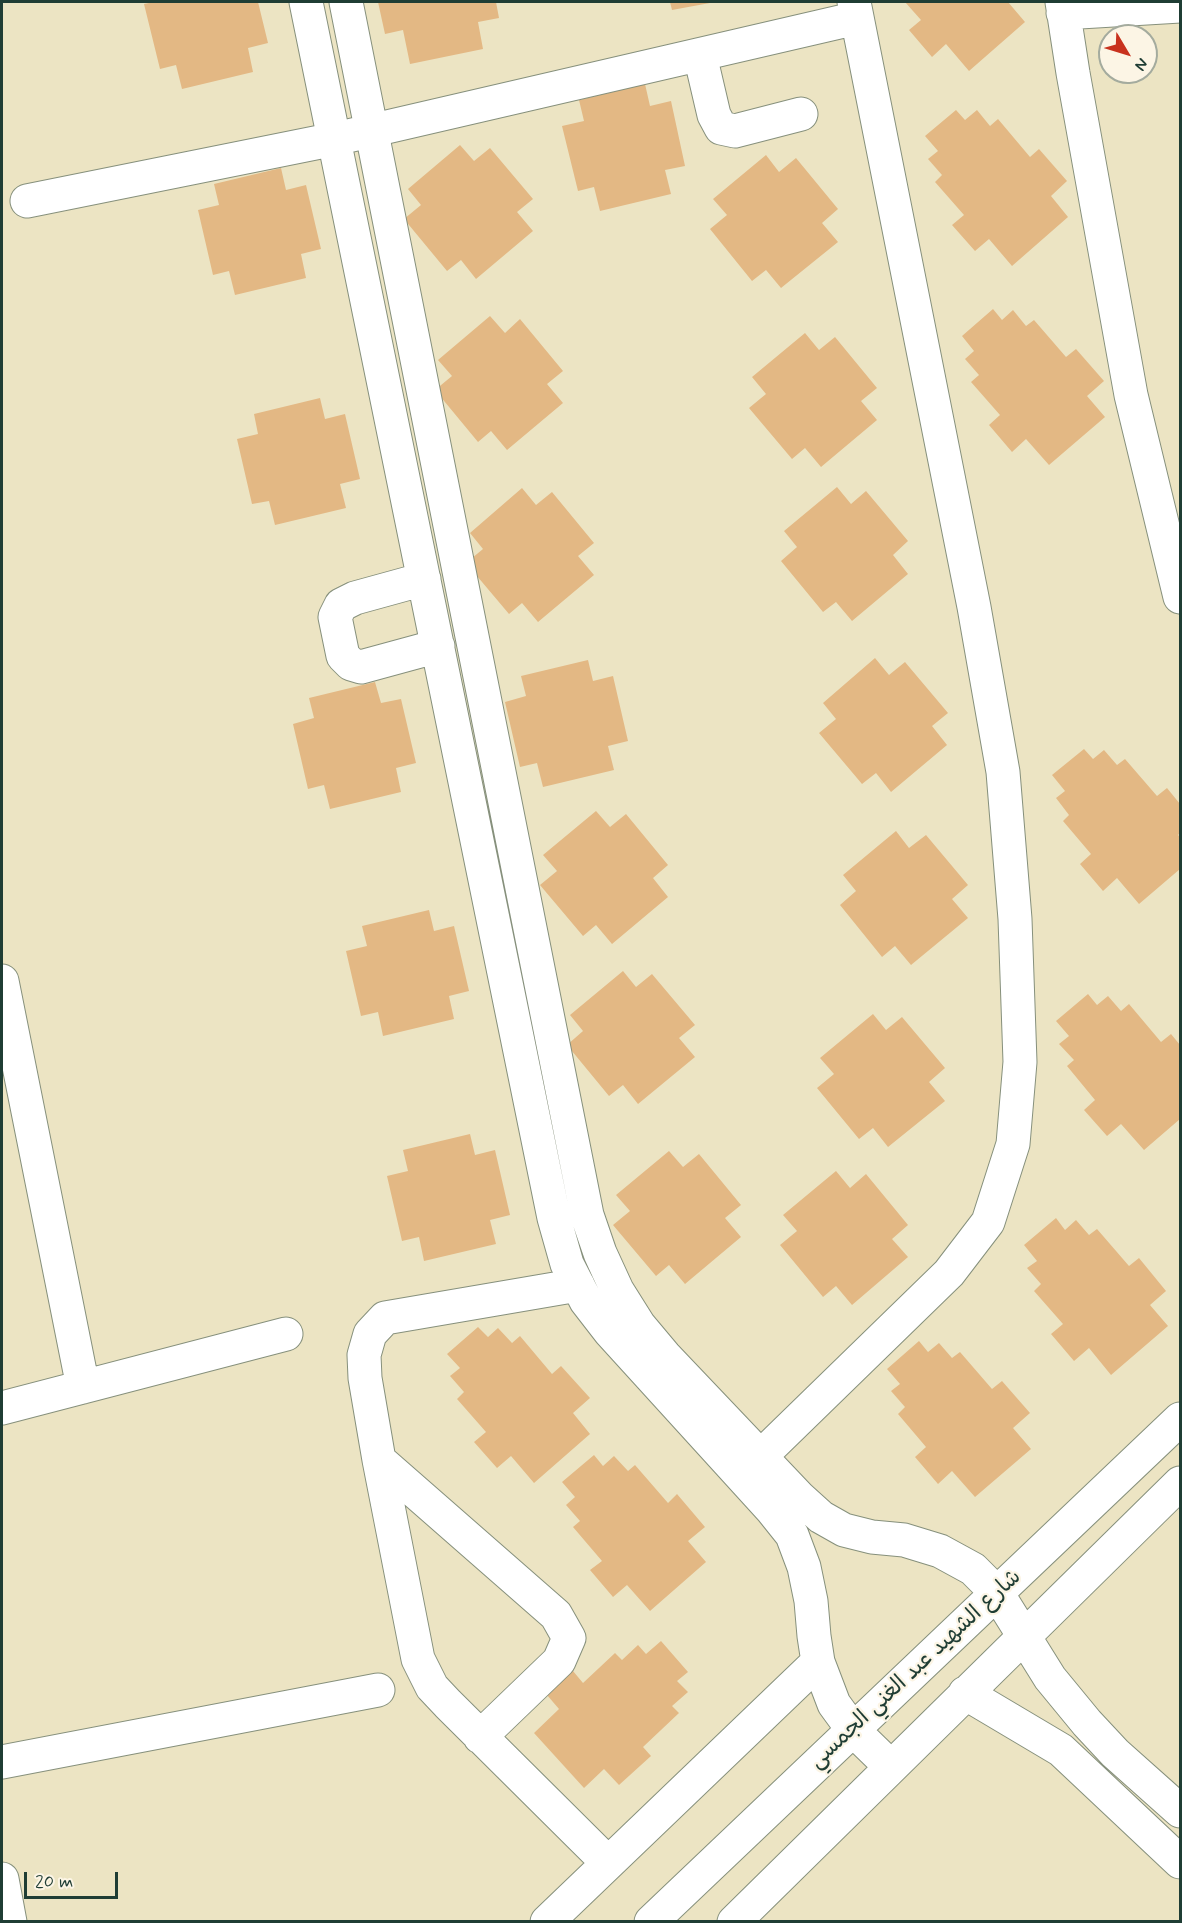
<!DOCTYPE html>
<meta charset="utf-8">
<style>
body{margin:0}
#map{position:relative;width:1182px;height:1923px;overflow:hidden;background:#ece4c3;font-family:Mynerve,sans-serif}
canvas{display:block}
.frame{position:absolute;inset:0;border:3px solid #1f3d34;pointer-events:none}
.north{position:absolute;left:1098px;top:24px;width:60px;height:60px;box-sizing:border-box;background:#fcf5e5;border:2px solid #a4ab9e;border-radius:50%;rotate:128deg;font-size:16px;font-weight:700;line-height:24px;text-align:center;color:#1f3d34}
.north::after{content:'';display:block;margin:auto;width:21px;height:27px;background:#c8321e;clip-path:polygon(50% 0,100% 100%,50% 72%,0 100%)}
.scale{position:absolute;left:24px;top:1872px;width:94px;height:27px;box-sizing:border-box;border:3px solid #1f3d34;border-top:0;padding-left:8px;font-size:18px;line-height:21px;white-space:nowrap;color:#1f3d34;-webkit-text-stroke:4px #fcf5e5;paint-order:stroke}
</style>
<div id="map">
<canvas width="1182" height="1923"></canvas>
<div class="frame"></div>
<div class="north">N</div>
<div class="scale">20 m</div>
</div>
<script>
const ctx = document.querySelector('canvas').getContext('2d');
ctx.lineJoin = 'round';
function fillPath(path, color) { ctx.fillStyle = color; ctx.fill(path, 'evenodd'); }
const poly = rows => new Path2D(rows.map(r => 'M' + r).join(''));
function strokePath(path, color, width, dash) { ctx.strokeStyle = color; ctx.lineWidth = width; ctx.lineCap = dash ? 'butt' : 'round'; ctx.setLineDash(dash || []); ctx.stroke(path); }
function drawText(font, color, halo, rows, align = 'center') {
  ctx.font = font + ' Mynerve,"Playpen Sans Arabic",sans-serif'; ctx.lineWidth = 4.5; ctx.setLineDash([]); ctx.textBaseline = 'middle'; ctx.strokeStyle = halo; ctx.fillStyle = color; for (const [text, x, y, turn = 0] of rows) {
    ctx.save(); ctx.translate(x, y); ctx.rotate((+turn || 0) * Math.PI / 180); ctx.textAlign = isNaN(turn) ? turn : align; if (halo) ctx.strokeText(text, 0, 0); ctx.fillText(text, 0, 0); ctx.restore();
  }
}
const building = poly([
 [154,2,258,2,268,43,248,48,253,72,182,89,176,65,160,69,144,4],
 [378,2,496,2,499,18,478,22,483,49,410,64,403,30,385,34],
 [670,2,710,2,710,3,672,10],
 [905,2,1008,2,1025,22,969,71,946,44,932,57,909,30,921,20],
 [645,84,650,106,671,101,685,166,665,170,671,194,600,211,594,187,578,191,562,126,584,121,579,100],
 [956,110,965,120,977,110,990,126,998,119,1030,157,1039,149,1067,181,1051,196,1068,217,1012,266,989,239,975,251,952,225,964,215,935,182,942,175,928,159,938,151,925,136],
 [460,145,474,161,490,148,533,199,517,212,533,231,476,279,461,260,447,271,404,219,421,205,408,189],
 [766,155,779,172,796,158,838,209,822,223,838,242,781,288,766,270,752,281,710,229,727,215,713,199],
 [281,168,286,190,306,185,321,249,301,254,306,278,235,295,229,271,213,275,198,210,219,205,214,184],
 [993,309,1002,320,1013,310,1026,326,1034,320,1066,357,1076,349,1104,381,1087,396,1105,417,1049,465,1026,439,1012,452,989,425,1000,415,971,382,979,375,965,359,974,351,962,336],
 [490,316,505,333,520,319,563,371,547,384,563,403,507,450,491,431,478,442,435,390,452,376,438,360],
 [805,333,819,350,835,337,877,388,861,401,877,420,821,467,805,448,792,459,749,408,766,394,752,377],
 [320,398,325,419,345,414,360,479,340,484,346,508,275,525,269,501,252,504,237,439,258,434,254,414],
 [837,487,851,504,866,491,908,541,893,555,908,574,852,621,836,602,823,612,781,561,797,547,784,531],
 [522,488,536,505,552,492,594,543,578,556,594,575,538,622,522,603,509,614,466,563,483,549,470,533],
 [875,658,889,675,905,662,948,713,932,726,947,745,891,792,876,773,862,784,819,733,836,719,823,703],
 [588,660,593,681,613,676,628,741,608,746,614,770,543,787,537,763,520,767,505,702,526,696,521,676],
 [375,682,381,703,401,699,416,763,396,768,401,792,330,809,324,785,308,789,293,724,314,718,309,698],
 [1084,749,1093,759,1104,750,1117,765,1125,759,1157,796,1167,788,1180,804,1180,833,1178,835,1180,837,1180,869,1139,904,1117,878,1103,891,1080,864,1091,854,1063,821,1069,815,1056,798,1065,791,1052,775],
 [596,811,610,827,626,814,668,865,653,878,668,897,612,944,596,925,583,936,540,885,557,871,543,855],
 [896,831,909,848,926,835,968,885,952,899,968,918,911,965,895,946,882,957,840,905,856,891,843,875],
 [429,910,434,931,454,926,469,991,449,996,454,1019,383,1036,378,1012,361,1016,346,951,367,946,362,926],
 [623,971,636,987,652,974,695,1025,679,1038,695,1057,638,1104,623,1085,609,1096,567,1045,583,1031,570,1015],
 [1088,994,1097,1005,1108,996,1121,1011,1129,1004,1161,1042,1171,1034,1180,1045,1180,1119,1144,1150,1121,1124,1107,1136,1084,1110,1095,1100,1067,1066,1074,1060,1059,1044,1069,1036,1056,1021],
 [873,1014,886,1030,902,1017,945,1068,929,1082,945,1101,888,1147,873,1128,859,1139,817,1088,834,1074,820,1058],
 [470,1134,475,1155,495,1150,510,1215,490,1220,496,1244,424,1261,419,1237,402,1241,387,1176,408,1171,403,1150],
 [669,1151,683,1167,699,1154,741,1205,725,1218,741,1237,685,1284,669,1265,656,1276,613,1225,630,1211,616,1195],
 [836,1171,850,1188,866,1174,908,1225,892,1239,908,1257,852,1305,836,1286,823,1297,780,1245,797,1231,783,1215],
 [1056,1218,1065,1230,1076,1220,1089,1235,1097,1229,1129,1266,1139,1258,1166,1291,1150,1305,1168,1326,1111,1375,1089,1348,1074,1361,1051,1334,1063,1324,1034,1291,1041,1284,1027,1268,1037,1261,1024,1245],
 [478,1327,488,1337,498,1328,512,1343,520,1336,552,1374,561,1366,590,1398,573,1413,590,1434,534,1483,511,1456,497,1468,474,1442,486,1432,457,1399,464,1392,450,1376,460,1368,447,1354],
 [919,1341,928,1352,939,1343,952,1358,960,1352,992,1389,1002,1381,1030,1413,1013,1428,1031,1449,975,1497,952,1471,938,1484,915,1457,926,1447,898,1414,905,1407,891,1391,900,1384,887,1369],
 [594,1455,603,1466,614,1456,628,1471,635,1465,668,1503,677,1494,705,1527,688,1541,706,1562,650,1611,627,1585,613,1597,590,1570,602,1561,573,1527,580,1521,566,1505,575,1497,562,1482],
 [661,1641,688,1672,677,1681,688,1692,672,1706,679,1713,643,1747,651,1756,619,1785,604,1769,584,1788,534,1733,559,1709,547,1695,573,1671,583,1683,615,1653,622,1660,638,1645,646,1654]
]);
const minor = poly([
 [306,2,554,1218,567,1264,586,1301,610,1332,772,1510,792,1535,804,1567,811,1601,814,1636,818,1662,834,1704,853,1730,891,1767],
 [346,2,587,1215,600,1253,617,1290,639,1325,665,1356,800,1498,821,1517,844,1530,872,1537,904,1540,940,1551,973,1569,997,1593,1050,1678,1087,1723,1115,1753,1180,1811],
 [1062,2,1073,73,1131,395,1180,597],
 [1063,13,1180,6],
 [700,55,714,115,721,128,735,131,801,114],
 [27,201,335,139,857,18],
 [424,579,355,598,341,605,335,617,343,656,351,664,361,667,438,646],
 [2,981,83,1387],
 [578,1285,385,1318,370,1334,364,1355,365,1378,379,1460,418,1659,432,1687,448,1704,608,1863],
 [2,1408,286,1334],
 [761,1456,949,1273,988,1222,1013,1144,1020,1062,1015,919,1003,772,974,607,854,2],
 [379,1460,556,1615,569,1638,559,1661,480,1737],
 [965,1693,1061,1750,1180,1862],
 [2,1762,378,1690],
 [2,1879,10,1922],
 [547,1922,818,1662],
 [651,1922,1180,1419],
 [734,1922,1180,1483]
]);
const streetNames = [
 ["شارع الشهيد عبد الغني الجمسي",916,1670,-43]
];
fillPath(building, '#e3b884');
strokePath(minor, '#86907c', 35);
strokePath(minor, '#fff', 33);
drawText('22px', '#1f3d34', '#fcf5e5', streetNames);
</script>
